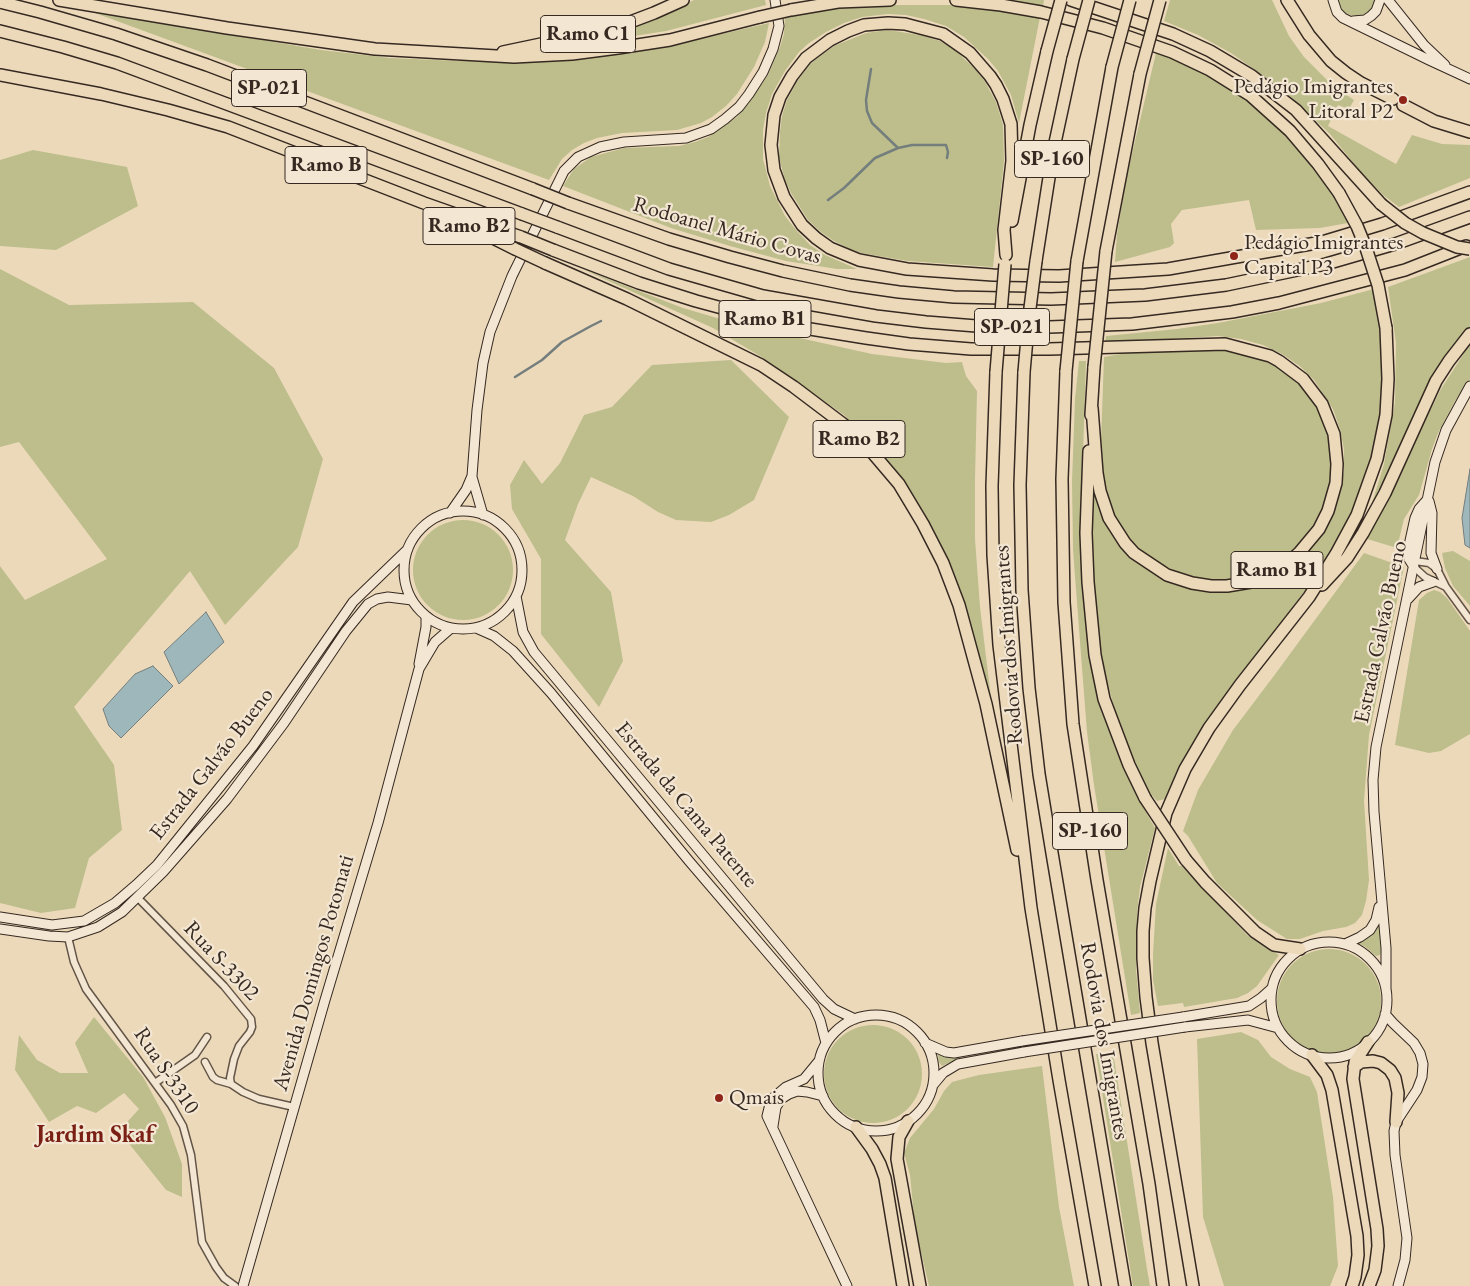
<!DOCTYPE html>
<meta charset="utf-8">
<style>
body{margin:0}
canvas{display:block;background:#ecd9ba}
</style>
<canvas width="1470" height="1286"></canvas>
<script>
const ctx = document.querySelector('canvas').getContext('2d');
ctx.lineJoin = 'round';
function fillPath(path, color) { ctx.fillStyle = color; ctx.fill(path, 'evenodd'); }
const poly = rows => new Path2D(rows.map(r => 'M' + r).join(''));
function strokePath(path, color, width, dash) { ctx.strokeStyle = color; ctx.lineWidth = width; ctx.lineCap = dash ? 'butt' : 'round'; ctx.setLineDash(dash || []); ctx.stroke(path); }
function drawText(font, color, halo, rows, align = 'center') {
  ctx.font = font + ' "EB Garamond",serif'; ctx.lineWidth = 4.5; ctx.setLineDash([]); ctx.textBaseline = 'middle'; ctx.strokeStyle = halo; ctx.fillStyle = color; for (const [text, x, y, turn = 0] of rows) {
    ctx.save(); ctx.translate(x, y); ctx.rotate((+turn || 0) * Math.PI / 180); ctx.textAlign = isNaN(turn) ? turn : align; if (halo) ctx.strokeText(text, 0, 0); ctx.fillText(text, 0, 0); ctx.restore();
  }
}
const green = poly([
 [694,0,765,0,766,5,666,31,564,47,623,31,661,17],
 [1010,0,1044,0,1043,7],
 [1170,0,1272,0,1289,36,1304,57,1332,85,1354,100,1349,109,1338,105,1328,126,1396,164,1412,135,1442,144,1470,145,1470,178,1399,207,1383,195,1358,169,1330,134,1282,89,1231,53,1198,35,1164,21],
 [1338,0,1375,0,1375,1,1373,6,1366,14,1356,16,1346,14,1342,10],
 [877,5,953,5,1000,10,1040,17,1019,123,1011,95,998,71,988,59,964,37,946,26,924,19,906,15,888,14,862,17,844,23,826,32,809,43,799,52,785,71,772,94,766,113,763,130,763,159,770,186,785,216,796,230,810,245,825,255,857,269,837,269,786,261,730,246,671,228,563,186,574,169,591,157,624,148,679,146,695,142,708,137,737,117,749,103,768,75,780,47,784,34,785,17,839,8],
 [87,10,321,50,390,58,459,61,529,61,635,52,670,46,769,23,765,42,754,67,737,94,726,106,712,117,701,123,677,130,622,133,597,138,584,143,572,150,562,159,549,180],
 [888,30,920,35,940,41,955,50,976,70,984,80,996,102,1003,125,1004,161,993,267,908,261,861,253,850,249,834,241,821,232,808,220,791,193,785,180,779,157,780,132,782,116,787,100,798,80,811,63,834,46,866,33],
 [1156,53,1170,56,1207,74,1247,99,1286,135,1314,167,1335,197,1348,223,1320,228,1256,230,1249,200,1182,210,1171,224,1174,243,1170,247,1115,262,1117,234,1127,175],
 [33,150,127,167,138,206,56,250,0,246,0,160],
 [1470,257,1470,327,1458,341,1372,503,1384,464,1395,403,1396,343,1388,287],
 [0,269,69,305,193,302,274,368,323,459,298,547,225,625,190,571,74,707,114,765,122,830,89,858,75,908,41,913,0,903,0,566,25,600,107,559,19,442,0,447],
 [582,269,683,308,741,325,872,354,946,363,962,362,966,376,977,391,975,480,975,539,980,607,994,723,972,635,903,483,877,448,844,415,760,356,713,328],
 [1374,289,1380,320,1384,396,1376,450,1358,504,1323,567,1209,718,1178,770,1165,799,1157,801,1150,793,1133,759,1115,711,1102,661,1097,630,1094,593,1091,530,1091,463,1094,490,1142,564,1217,589,1296,562,1315,544,1329,523,1336,508,1344,471,1344,449,1340,429,1333,409,1314,380,1301,367,1282,354,1263,345,1241,339,1218,336,1105,343,1106,336,1177,329,1218,323,1321,303],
 [1470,344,1470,379,1455,401,1438,433,1432,449,1419,495,1404,519,1397,548,1364,538,1401,469,1441,389],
 [1212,347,1255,354,1293,373,1325,414,1335,455,1330,495,1312,533,1296,549,1276,564,1256,574,1231,580,1203,579,1178,572,1159,563,1140,550,1123,531,1111,508,1105,487,1102,466,1101,442,1104,357,1132,352],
 [731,360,789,417,754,500,729,515,711,522,676,520,658,512,633,496,591,477,578,504,565,540,611,592,623,661,599,707,541,634,541,559,512,509,510,485,524,460,542,484,560,463,584,415,612,407,652,365],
 [1079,361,1086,361,1081,518,1088,638,1095,676,1144,809,1155,828,1140,887,1137,913,1136,970,1140,1013,1131,1015,1094,785,1087,732,1080,642,1073,550,1072,481,1075,399],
 '413 570a50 50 0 1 1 100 0a50 50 0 1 1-100 0Z',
 [1453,551,1470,561,1470,606,1453,586,1445,568,1442,553],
 [1364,553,1404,567,1369,735,1364,801,1369,880,1366,901,1362,915,1355,923,1346,927,1323,931,1300,939,1287,939,1257,920,1217,883,1188,836,1183,831,1198,790,1233,730,1276,673],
 [1434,590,1440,592,1447,598,1470,631,1470,734,1441,751,1429,753,1395,745,1419,600,1427,593],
 [1168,848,1179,866,1182,866,1247,935,1279,955,1257,986,1248,993,1237,998,1184,1007,1183,1003,1158,1006,1153,980,1153,954,1156,904],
 [1379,922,1381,922,1382,951,1380,955,1376,956,1364,946,1356,943,1370,935],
 '1277 1001a52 52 0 1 1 104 0a52 52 0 1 1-104 0Z',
 [94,1017,143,1077,165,1117,182,1164,182,1197,166,1190,119,1131,139,1109,124,1093,96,1113,77,1106,49,1122,15,1070,19,1035,37,1060,60,1073,88,1073,75,1043],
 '824 1074a49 49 0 1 1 98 0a49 49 0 1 1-98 0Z',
 [1241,1032,1258,1040,1271,1057,1290,1069,1310,1077,1317,1092,1333,1197,1338,1266,1330,1286,1224,1286,1203,1217,1197,1039],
 [937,1052,950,1057,960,1057,960,1058,942,1066,939,1062],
 [1113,1052,1147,1269,1150,1286,1133,1286,1096,1054],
 [1042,1066,1059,1207,1074,1286,929,1286,915,1226,910,1175,904,1153,910,1138,934,1109,944,1091,952,1082,979,1075]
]);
const water = poly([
 [1470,469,1470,548,1465,545,1462,518,1470,469],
 [206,612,224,642,179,684,164,652,206,612],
 [153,666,173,686,121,738,109,726,103,709,135,674,153,666]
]);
const stream = poly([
 [871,69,866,100,867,111,872,123,898,148],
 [828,200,844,188,875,158,898,148,912,145,946,145,948,152,947,158],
 [515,377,542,360,562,342,591,326,601,321]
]);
const street = poly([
 [1415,561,1429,563,1437,569,1446,587,1470,620],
 [1414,567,1425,577,1446,587],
 [138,898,224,986,251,1019,252,1027,250,1032,239,1046,234,1059,230,1078,231,1084],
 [68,937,74,962,86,989,171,1105,183,1126,191,1155,202,1242,216,1267,224,1278,235,1286],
 [205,1062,213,1077,217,1080,231,1084,243,1092,259,1099,294,1107],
 [155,1083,195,1055,207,1037]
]);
const secondary = poly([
 [1333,0,1337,12,1343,18,1429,60,1470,79],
 [1388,0,1424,45,1445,65],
 [1353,21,1365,20,1371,16,1376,11,1380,0],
 [472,477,483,515],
 [1429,501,1432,513,1431,553,1437,569],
 '404 570a59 59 0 1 1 118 0a59 59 0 1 1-118 0Z',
 [450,513,466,490,472,476,477,410,483,363,490,332,512,276,564,171,578,157,600,147,624,142,686,138,711,129,725,119,739,107,749,94,763,72,773,49,779,26,775,0],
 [1414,567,1409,559,1408,550,1415,518,1419,509,1427,500],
 [516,596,523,632,534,652,823,999,834,1009,855,1019],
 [1408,599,1419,587,1433,582],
 [476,628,494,636,513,651,551,693,689,861,814,1007,820,1020,826,1043],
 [419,664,426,627,426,616],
 [0,917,52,925,84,921,115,903,136,885,157,865,253,746,353,602,408,549],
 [0,929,49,936,68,937,98,927,122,912,163,872,227,799,284,723,346,631,368,604,377,599,388,597,412,600],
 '1271 1000a58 58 0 1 1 116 0a58 58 0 1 1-116 0Z',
 [1345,944,1360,937,1370,930,1376,920,1379,907],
 [1386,990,1386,948,1374,812,1373,780,1376,747,1435,462,1446,430,1470,386],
 [1385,1014,1393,1023,1414,1043,1420,1053,1423,1064,1422,1077,1417,1090,1396,1122,1394,1131,1395,1155,1407,1238,1405,1260,1398,1286],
 '818 1073a58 58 0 1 1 116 0a58 58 0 1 1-116 0Z',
 [1183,1017,1249,1006,1261,998,1271,989],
 [1185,1027,1248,1020,1278,1028],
 [925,1043,946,1052,954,1053,1022,1041],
 [818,1062,804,1079,786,1087,773,1098,770,1104,767,1116,847,1286],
 [933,1085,943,1073,958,1064,1024,1052],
 [773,1126,776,1107,781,1099,789,1094,797,1091,807,1092,823,1096],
 [243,1286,325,1000,378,823,419,669,435,642,451,628]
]);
const highway = poly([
 [59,0,227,28,375,49,514,57,572,54,618,48,670,40,760,17],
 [956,0,1001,5,1041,12,1103,28,1172,52,1210,70,1250,95,1290,131,1318,164,1339,193],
 [1071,0,1173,34,1210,51,1252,76,1296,110,1381,204],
 [1287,0,1309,35,1331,61,1346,73,1361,83,1393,99],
 [0,2,40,12,116,34,207,65,533,189],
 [791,10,838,2,890,0],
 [0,31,63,47,117,63,522,214],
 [503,52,584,35,625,24,654,13,683,0],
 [0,75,101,94,168,110,228,127,424,203,521,237],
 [1403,105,1434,121,1470,132],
 [568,203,669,239,730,257,783,271,850,285,899,292,954,297,1051,299,1145,295,1226,285,1326,264,1395,244,1470,217],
 [1012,221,1030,125,1047,51],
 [463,223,515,249],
 [557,227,669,269,763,296,876,316,926,322,989,327,1049,327,1132,324,1232,312,1279,303,1405,270,1466,246],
 [553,250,639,283,696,301,744,314,804,328,866,338,909,344,971,349,1049,349,1225,344,1270,356,1279,361,1303,379,1322,404,1334,434,1337,464,1336,483,1328,511,1319,529,1299,553,1284,566,1271,574,1251,582,1227,586,1211,586,1192,583,1167,575,1134,553,1125,543,1109,518,1100,491,1097,473,1092,408],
 [1106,251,1140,74],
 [1006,255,1004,230,1012,161,1011,124,1003,99,996,85,990,76,970,53,943,34,905,24,888,23,864,25,848,31,830,40,806,58,792,76,780,97,774,115,771,145,774,170,784,197,802,225,816,238,830,248,859,260,907,269,993,275,1059,276,1168,269,1322,242,1382,224,1470,192],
 [1036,261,1053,152,1073,59],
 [1077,261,1112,67],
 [545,263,627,299,761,365,794,387,843,424,865,444,899,484,923,524,943,563,959,605,986,704,1017,850],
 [1066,371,1062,479,1064,602,1073,724,1097,880,1149,1184,1163,1286],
 [996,372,992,486,993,555,999,645,1031,908,1059,1080,1095,1286],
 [1024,372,1020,485,1022,590,1029,688,1039,774,1052,853,1125,1286],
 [1091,415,1094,367],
 [1089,451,1086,533,1088,582,1095,655,1104,699,1129,765,1145,798],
 [1322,585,1347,558,1363,533,1385,493,1436,381,1449,361,1470,334],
 [1186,860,1205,882,1255,932,1274,945,1300,949],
 [1368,1042,1355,1062,1353,1079,1377,1229,1378,1246,1375,1270,1369,1286],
 [1312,1055,1327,1075,1332,1090,1357,1236,1358,1255,1355,1277,1352,1286],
 [1354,1067,1361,1062,1373,1061,1381,1063,1390,1070,1395,1078,1398,1093,1396,1122],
 [908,1121,899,1137,897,1159,920,1286],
 [856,1127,872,1149,880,1164,885,1178,903,1286],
 [1193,1286,1152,1043,1146,997,1143,958,1143,931,1145,908,1150,881,1166,813,1185,769,1209,728,1240,685,1309,597,1336,554,1357,515,1377,459,1386,415,1388,379,1386,328]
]);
const secondaryBridge = poly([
 [1022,1041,1183,1017],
 [1024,1052,1185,1027]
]);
const highwayBridge = poly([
 [760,17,791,10],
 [1047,51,1061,0],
 [1073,59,1089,0],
 [1112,67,1130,0],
 [1140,74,1160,0],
 [533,189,568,203],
 [1339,193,1357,226,1366,248,1378,285,1386,328],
 [1381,204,1405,223,1423,233,1457,247,1470,249],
 [522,214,557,227],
 [521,237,553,250],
 [515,249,545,263],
 [1094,367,1106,251],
 [1066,371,1077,261],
 [996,372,1005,264],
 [1024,372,1029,316,1036,261],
 [1145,798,1186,860]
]);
const markers = [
 [1403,100,5,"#8f2418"],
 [1234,256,5,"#8f2418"],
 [719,1098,5,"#8f2418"]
];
const shields = [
 [588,34,95],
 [269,88,75],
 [1052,159,75],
 [326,165,82],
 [469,226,92],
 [765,319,92],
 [1012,327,75],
 [859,439,92],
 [1277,570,92],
 [1090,831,75]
];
const shieldNames = [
 ["Ramo C1",588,34],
 ["SP-021",269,88],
 ["SP-160",1052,159],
 ["Ramo B",326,165],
 ["Ramo B2",469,226],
 ["Ramo B1",765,319],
 ["SP-021",1012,327],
 ["Ramo B2",859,439],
 ["Ramo B1",1277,570],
 ["SP-160",1090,831]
];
const poiNames = [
 ["Pedágio Imigrantes",1393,87,"right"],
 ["Litoral P2",1393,112,"right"],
 ["Pedágio Imigrantes",1244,243],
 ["Capital P3",1244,268],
 ["Qmais",729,1098]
];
const streetNames = [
 ["Rodoanel Mário Covas",727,231,16],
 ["Estrada Galvão Bueno",1381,632,-78],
 ["Rodovia dos Imigrantes",1009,645,-94],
 ["Estrada Galvão Bueno",212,764,-52],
 ["Estrada da Cama Patente",686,805,50],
 ["Rua S-3302",221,961,47],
 ["Avenida Domingos Potomati",314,973,-74],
 ["Rodovia dos Imigrantes",1104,1041,80],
 ["Rua S-3310",166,1071,56]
];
const neighbourhoodNames = [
 ["Jardim Skaf",95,1135]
];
fillPath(green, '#bdbe8c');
fillPath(water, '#9eb7bb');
strokePath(water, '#747e7d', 1);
strokePath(stream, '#747e7d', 2.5);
strokePath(street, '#635547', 9);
strokePath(secondary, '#352921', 11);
strokePath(highway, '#352921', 14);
strokePath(street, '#f3e6d2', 6);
strokePath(secondary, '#f3e6d2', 9);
strokePath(highway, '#ecd9ba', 11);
strokePath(secondaryBridge, '#352921', 11, []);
strokePath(highwayBridge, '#352921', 14, []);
strokePath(secondaryBridge, '#f3e6d2', 9);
strokePath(highwayBridge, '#ecd9ba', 11);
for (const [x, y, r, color] of markers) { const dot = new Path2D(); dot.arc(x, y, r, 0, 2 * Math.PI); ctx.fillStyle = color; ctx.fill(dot); strokePath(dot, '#f3e6d2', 2); }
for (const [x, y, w] of shields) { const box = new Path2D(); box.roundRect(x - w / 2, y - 18.5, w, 37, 4); ctx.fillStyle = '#f3e6d2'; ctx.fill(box); strokePath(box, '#352921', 1); }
drawText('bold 21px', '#352921', null, shieldNames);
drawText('22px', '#352921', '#f3e6d2', poiNames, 'left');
drawText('22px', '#352921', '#f3e6d2', streetNames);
drawText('bold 24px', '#7a1f14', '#f3e6d2', neighbourhoodNames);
</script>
